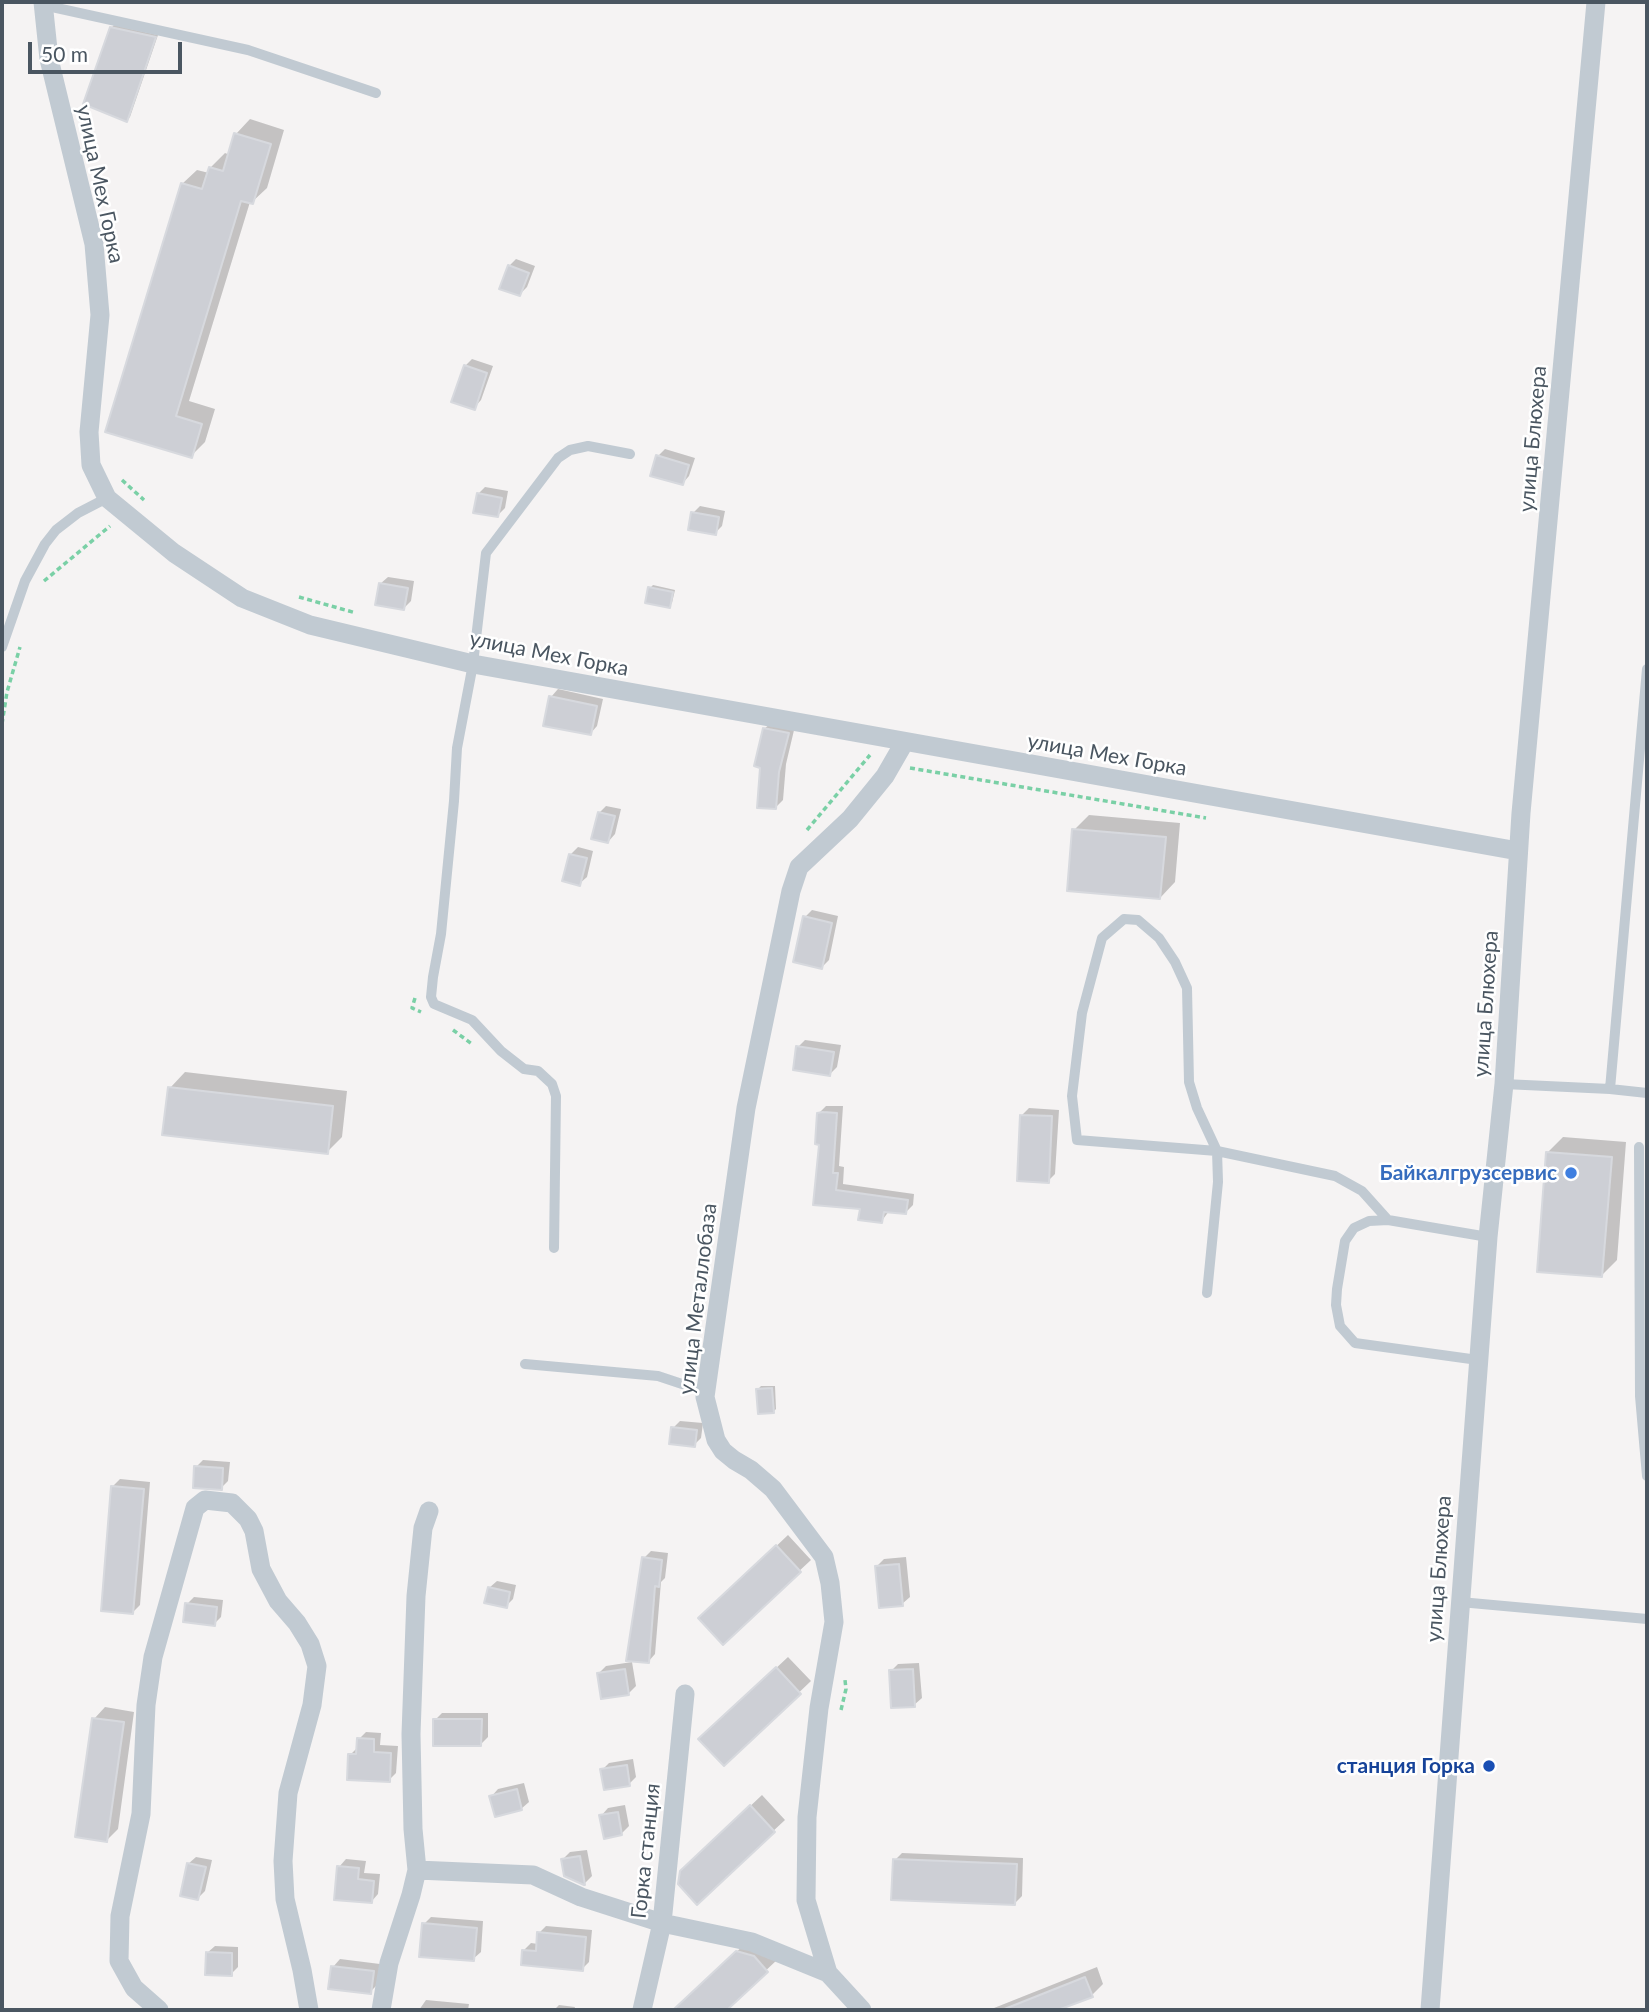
<!DOCTYPE html>
<meta charset="utf-8">
<style>
body{margin:0}
#map{position:relative;width:1649px;height:2012px;overflow:hidden;background:#f5f3f3;font-family:Lato,sans-serif}
canvas{display:block}
.frame{position:absolute;inset:0;border:4px solid #4a5661;pointer-events:none}
.scale{position:absolute;left:28px;top:42px;width:154px;height:32px;box-sizing:border-box;border:4px solid #4a5661;border-top:0;padding-left:9px;font-size:21px;line-height:24px;white-space:nowrap;color:#4a5661;-webkit-text-stroke:5px #fff;paint-order:stroke}
</style>
<div id="map">
<canvas width="1649" height="2012"></canvas>
<div class="frame"></div>
<div class="scale">50 m</div>
</div>
<script>
const ctx = document.querySelector('canvas').getContext('2d');
ctx.lineJoin = 'round';
function fillPath(path, color) { ctx.fillStyle = color; ctx.fill(path, 'evenodd'); }
const poly = rows => new Path2D(rows.map(r => 'M' + r).join(''));
function strokePath(path, color, width, dash) { ctx.strokeStyle = color; ctx.lineWidth = width; ctx.lineCap = dash ? 'butt' : 'round'; ctx.setLineDash(dash || []); ctx.stroke(path); }
function drawText(font, color, halo, rows, align = 'center') {
  ctx.font = font + ' Lato,sans-serif'; ctx.lineWidth = 5; ctx.setLineDash([]); ctx.textBaseline = 'middle'; ctx.strokeStyle = halo; ctx.fillStyle = color; for (const [text, x, y, turn = 0] of rows) {
    ctx.save(); ctx.translate(x, y); ctx.rotate((+turn || 0) * Math.PI / 180); ctx.textAlign = isNaN(turn) ? turn : align; if (halo) ctx.strokeText(text, 0, 0); ctx.fillText(text, 0, 0); ctx.restore();
  }
}
const shadow = poly([
 [114,25,158,35,130,117,127,120,111,28],
 [250,119,284,130,267,188,252,202,250,202,189,401,215,409,205,442,191,456,107,431,182,184,197,170,209,173,210,168,225,153,230,155,236,134],
 [516,259,535,266,527,287,520,294,509,266],
 [472,359,493,366,481,400,474,408,465,366],
 [665,449,695,458,689,476,682,484,658,456],
 [485,487,508,491,505,508,498,515,478,494],
 [700,506,725,511,722,526,715,533,693,513],
 [388,577,414,581,411,601,404,608,380,584],
 [653,585,675,590,672,603,669,606,650,588],
 [558,689,603,699,597,726,590,734,551,697],
 [772,722,795,726,786,764,783,800,776,807,762,766,764,729],
 [606,806,621,809,615,834,608,842,599,813],
 [1089,815,1180,823,1175,882,1160,898,1074,830],
 [578,847,593,851,587,877,579,884,571,854],
 [812,910,838,916,829,960,822,967,805,917],
 [805,1040,841,1045,837,1067,830,1074,798,1047],
 [185,1072,347,1091,342,1137,327,1152,170,1088],
 [826,1106,843,1106,839,1166,844,1167,843,1184,914,1194,913,1205,906,1212,889,1211,881,1222,862,1208,815,1203,821,1143,819,1113],
 [1029,1108,1059,1110,1055,1174,1048,1181,1022,1115],
 [1563,1137,1626,1142,1617,1260,1602,1275,1548,1152],
 [761,1386,775,1386,776,1409,773,1412,758,1389],
 [680,1421,703,1423,701,1438,694,1445,673,1428],
 [203,1460,230,1462,228,1481,221,1488,196,1467],
 [120,1479,150,1482,140,1605,133,1612,113,1486],
 [788,1535,811,1560,723,1642,712,1607],
 [651,1551,668,1553,665,1578,661,1582,655,1654,648,1662,644,1558],
 [906,1557,910,1597,902,1604,877,1566,884,1559],
 [497,1581,516,1585,513,1599,506,1606,489,1588],
 [194,1597,223,1600,221,1617,214,1624,187,1604],
 [788,1657,811,1681,724,1764,712,1728],
 [632,1662,636,1686,628,1694,599,1673,606,1666],
 [919,1663,922,1698,914,1705,891,1671,898,1664],
 [105,1707,134,1712,118,1829,107,1840,94,1719],
 [442,1713,488,1713,488,1737,481,1744,435,1720],
 [366,1732,381,1733,380,1745,398,1746,396,1773,389,1780,350,1755,357,1748,359,1739],
 [633,1759,636,1777,629,1784,602,1770,609,1763],
 [524,1783,529,1802,521,1809,491,1797,498,1789],
 [762,1795,785,1820,697,1902,693,1860],
 [625,1805,629,1826,622,1833,601,1816,608,1808],
 [587,1850,592,1876,585,1883,565,1874,563,1859,570,1852],
 [902,1853,1023,1858,1022,1896,1015,1903,895,1860],
 [196,1857,212,1860,205,1891,198,1898,188,1864],
 [346,1859,366,1861,364,1873,380,1874,378,1894,371,1902,339,1867],
 [431,1917,483,1921,481,1952,473,1959,424,1924],
 [546,1926,592,1930,589,1962,582,1969,524,1950,531,1943,538,1944,539,1933],
 [748,1941,778,1959,724,2010,675,2010],
 [215,1946,238,1947,238,1967,231,1974,207,1953],
 [340,1959,380,1964,377,1985,370,1992,333,1967],
 [1097,1967,1103,1984,1092,1995,1053,2010,989,2010],
 [426,2000,469,2004,468,2010,419,2010],
 [559,2005,575,2007,574,2010,554,2010]
]);
const building = poly([
 [110,27,156,37,127,122,83,104,110,27],
 [234,133,271,144,253,204,241,201,176,416,202,424,192,458,105,432,181,183,202,189,209,167,223,171,234,133],
 [508,265,529,273,520,296,499,289,508,265],
 [464,365,487,373,475,410,451,402,464,365],
 [656,455,689,465,683,485,650,476,656,455],
 [477,493,502,498,498,517,473,513,477,493],
 [691,512,719,517,716,535,688,530,691,512],
 [379,583,408,588,404,610,375,605,379,583],
 [648,587,673,592,670,608,645,603,648,587],
 [549,696,597,706,591,735,543,726,549,696],
 [763,728,789,733,779,772,776,809,757,808,760,768,754,766,763,728],
 [598,812,615,816,608,843,591,839,598,812],
 [1072,829,1166,837,1160,899,1067,891,1072,829],
 [569,854,587,858,580,886,562,881,569,854],
 [803,916,832,923,822,969,793,962,803,916],
 [796,1046,834,1052,830,1076,793,1070,796,1046],
 [168,1087,333,1106,328,1154,162,1135,168,1087],
 [823,1112,837,1113,833,1173,838,1173,836,1190,908,1200,906,1214,884,1212,882,1223,858,1220,860,1209,813,1205,819,1145,815,1144,817,1113,823,1112],
 [1020,1115,1052,1116,1049,1183,1017,1181,1020,1115],
 [1546,1152,1612,1157,1602,1277,1537,1272,1546,1152],
 [772,1388,774,1413,758,1414,756,1389,772,1388],
 [671,1427,697,1430,695,1447,669,1444,671,1427],
 [194,1466,223,1468,222,1490,193,1488,194,1466],
 [111,1486,144,1489,133,1614,101,1611,111,1486],
 [776,1545,801,1572,723,1645,698,1618,776,1545],
 [642,1557,662,1560,659,1587,655,1586,649,1663,626,1661,642,1557],
 [899,1564,903,1606,879,1608,875,1566,899,1564],
 [488,1587,510,1592,507,1608,484,1603,488,1587],
 [185,1603,217,1607,215,1626,183,1622,185,1603],
 [776,1667,801,1694,724,1766,698,1739,776,1667],
 [625,1669,629,1695,601,1699,597,1673,625,1669],
 [913,1669,915,1707,891,1708,889,1670,913,1669],
 [92,1718,124,1722,107,1842,75,1837,92,1718],
 [433,1719,482,1719,481,1746,433,1746,433,1719],
 [357,1738,374,1739,374,1752,391,1753,390,1782,347,1780,348,1754,356,1754,357,1738],
 [627,1765,630,1786,604,1790,600,1769,627,1765],
 [517,1789,522,1810,495,1817,489,1796,517,1789],
 [750,1805,775,1832,697,1905,678,1884,680,1871,750,1805],
 [618,1812,622,1835,604,1839,599,1815,618,1812],
 [580,1856,585,1885,584,1885,564,1876,561,1859,580,1856],
 [893,1859,1017,1864,1015,1905,891,1900,893,1859],
 [187,1863,206,1867,198,1900,180,1896,187,1863],
 [337,1866,359,1868,358,1879,374,1881,372,1903,334,1900,337,1866],
 [422,1923,477,1928,474,1961,419,1957,422,1923],
 [537,1932,586,1937,583,1971,521,1965,522,1950,536,1951,537,1932],
 [736,1951,754,1956,768,1972,727,2010,673,2010,736,1951],
 [206,1952,232,1953,232,1976,205,1975,206,1952],
 [331,1966,374,1971,371,1994,328,1989,331,1966],
 [1085,1977,1093,1997,1058,2010,1002,2010,1085,1977]
]);
const path = poly([
 [122,480,144,500],
 [44,581,110,526],
 [299,597,356,613],
 [2,724,7,692,20,647],
 [910,768,1206,818],
 [807,830,870,755],
 [415,998,412,1008,421,1012],
 [453,1030,472,1044],
 [841,1710,846,1689,845,1680]
]);
const lane = poly([
 [43,5,248,50,376,93],
 [2,647,25,581,45,544,56,530,78,513,107,498],
 [1504,1084,1610,1089,1647,1093],
 [1610,1089,1647,669],
 [1639,1147,1640,1396,1647,1476],
 [554,1248,556,1096,552,1084,538,1071,524,1069,501,1051,472,1020,434,1004,431,997,433,977,441,934,454,801,457,748,473,664,486,553,558,458,570,450,588,446,630,454],
 [1207,1293,1218,1182,1217,1151,1197,1108,1189,1082,1187,988,1175,962,1159,938,1138,920,1124,919,1102,938,1082,1013,1072,1096,1077,1140,1217,1151,1335,1176,1362,1191,1388,1220],
 [1478,1360,1355,1343,1340,1326,1336,1305,1337,1289,1345,1241,1354,1228,1369,1221,1388,1220,1488,1237],
 [525,1364,658,1376,694,1388,705,1397],
 [1460,1602,1647,1619]
]);
const street = poly([
 [43,2,49,59,94,244,100,315,89,432,91,465,107,498,174,553,242,598,310,625,473,664,1518,851],
 [417,1870,533,1875,581,1897,662,1923,752,1942,828,1973],
 [159,2010,134,1988,119,1961,120,1916,141,1814,146,1705,153,1657,195,1508,205,1500,232,1503,248,1519,254,1531,261,1569,278,1601,297,1623,310,1644,317,1666,312,1705,288,1793,283,1861,285,1899,302,1970,309,2010],
 [381,2010,389,1963,411,1895,417,1870,413,1829,411,1734,416,1596,423,1528,429,1511],
 [642,2010,662,1923,685,1694],
 [862,2010,828,1973,806,1900,807,1817,819,1708,834,1622,830,1583,824,1557,773,1489,751,1470,734,1460,723,1451,716,1440,705,1397,746,1108,791,891,799,867,850,819,885,776,904,743],
 [1430,2010,1488,1237,1504,1084,1521,813,1596,2]
]);
const markers = [
 [1571,1173,7,"#3f7fe0"],
 [1489,1766,7,"#1a4fb4"]
];
const streetNames = [
 ["улица Мех Горка",100,184,78],
 ["улица Блюхера",1533,439,-85],
 ["улица Мех Горка",549,654,11],
 ["улица Мех Горка",1107,755,10],
 ["улица Блюхера",1486,1004,-86],
 ["улица Металлобаза",698,1299,-83],
 ["улица Блюхера",1439,1569,-86],
 ["Горка станция",646,1851,-84]
];
const shopNames = [
 ["Байкалгрузсервис",1557,1173]
];
const transitNames = [
 ["станция Горка",1475,1766]
];
fillPath(shadow, '#0003');
fillPath(building, '#cdcfd5');
strokePath(building, '#d7d9de', 2);
strokePath(path, '#7ad0a6', 3.5, [5, 3.5]);
strokePath(lane, '#c1cad2', 10);
strokePath(street, '#c1cad2', 19);
for (const [x, y, r, color] of markers) { const dot = new Path2D(); dot.arc(x, y, r, 0, 2 * Math.PI); ctx.fillStyle = color; ctx.fill(dot); strokePath(dot, '#fff', 2.5); }
drawText('21px', '#4a5661', '#fff', streetNames);
drawText('bold 21px', '#366cbe', '#fff', shopNames, 'right');
drawText('bold 21px', '#164399', '#fff', transitNames, 'right');
</script>
